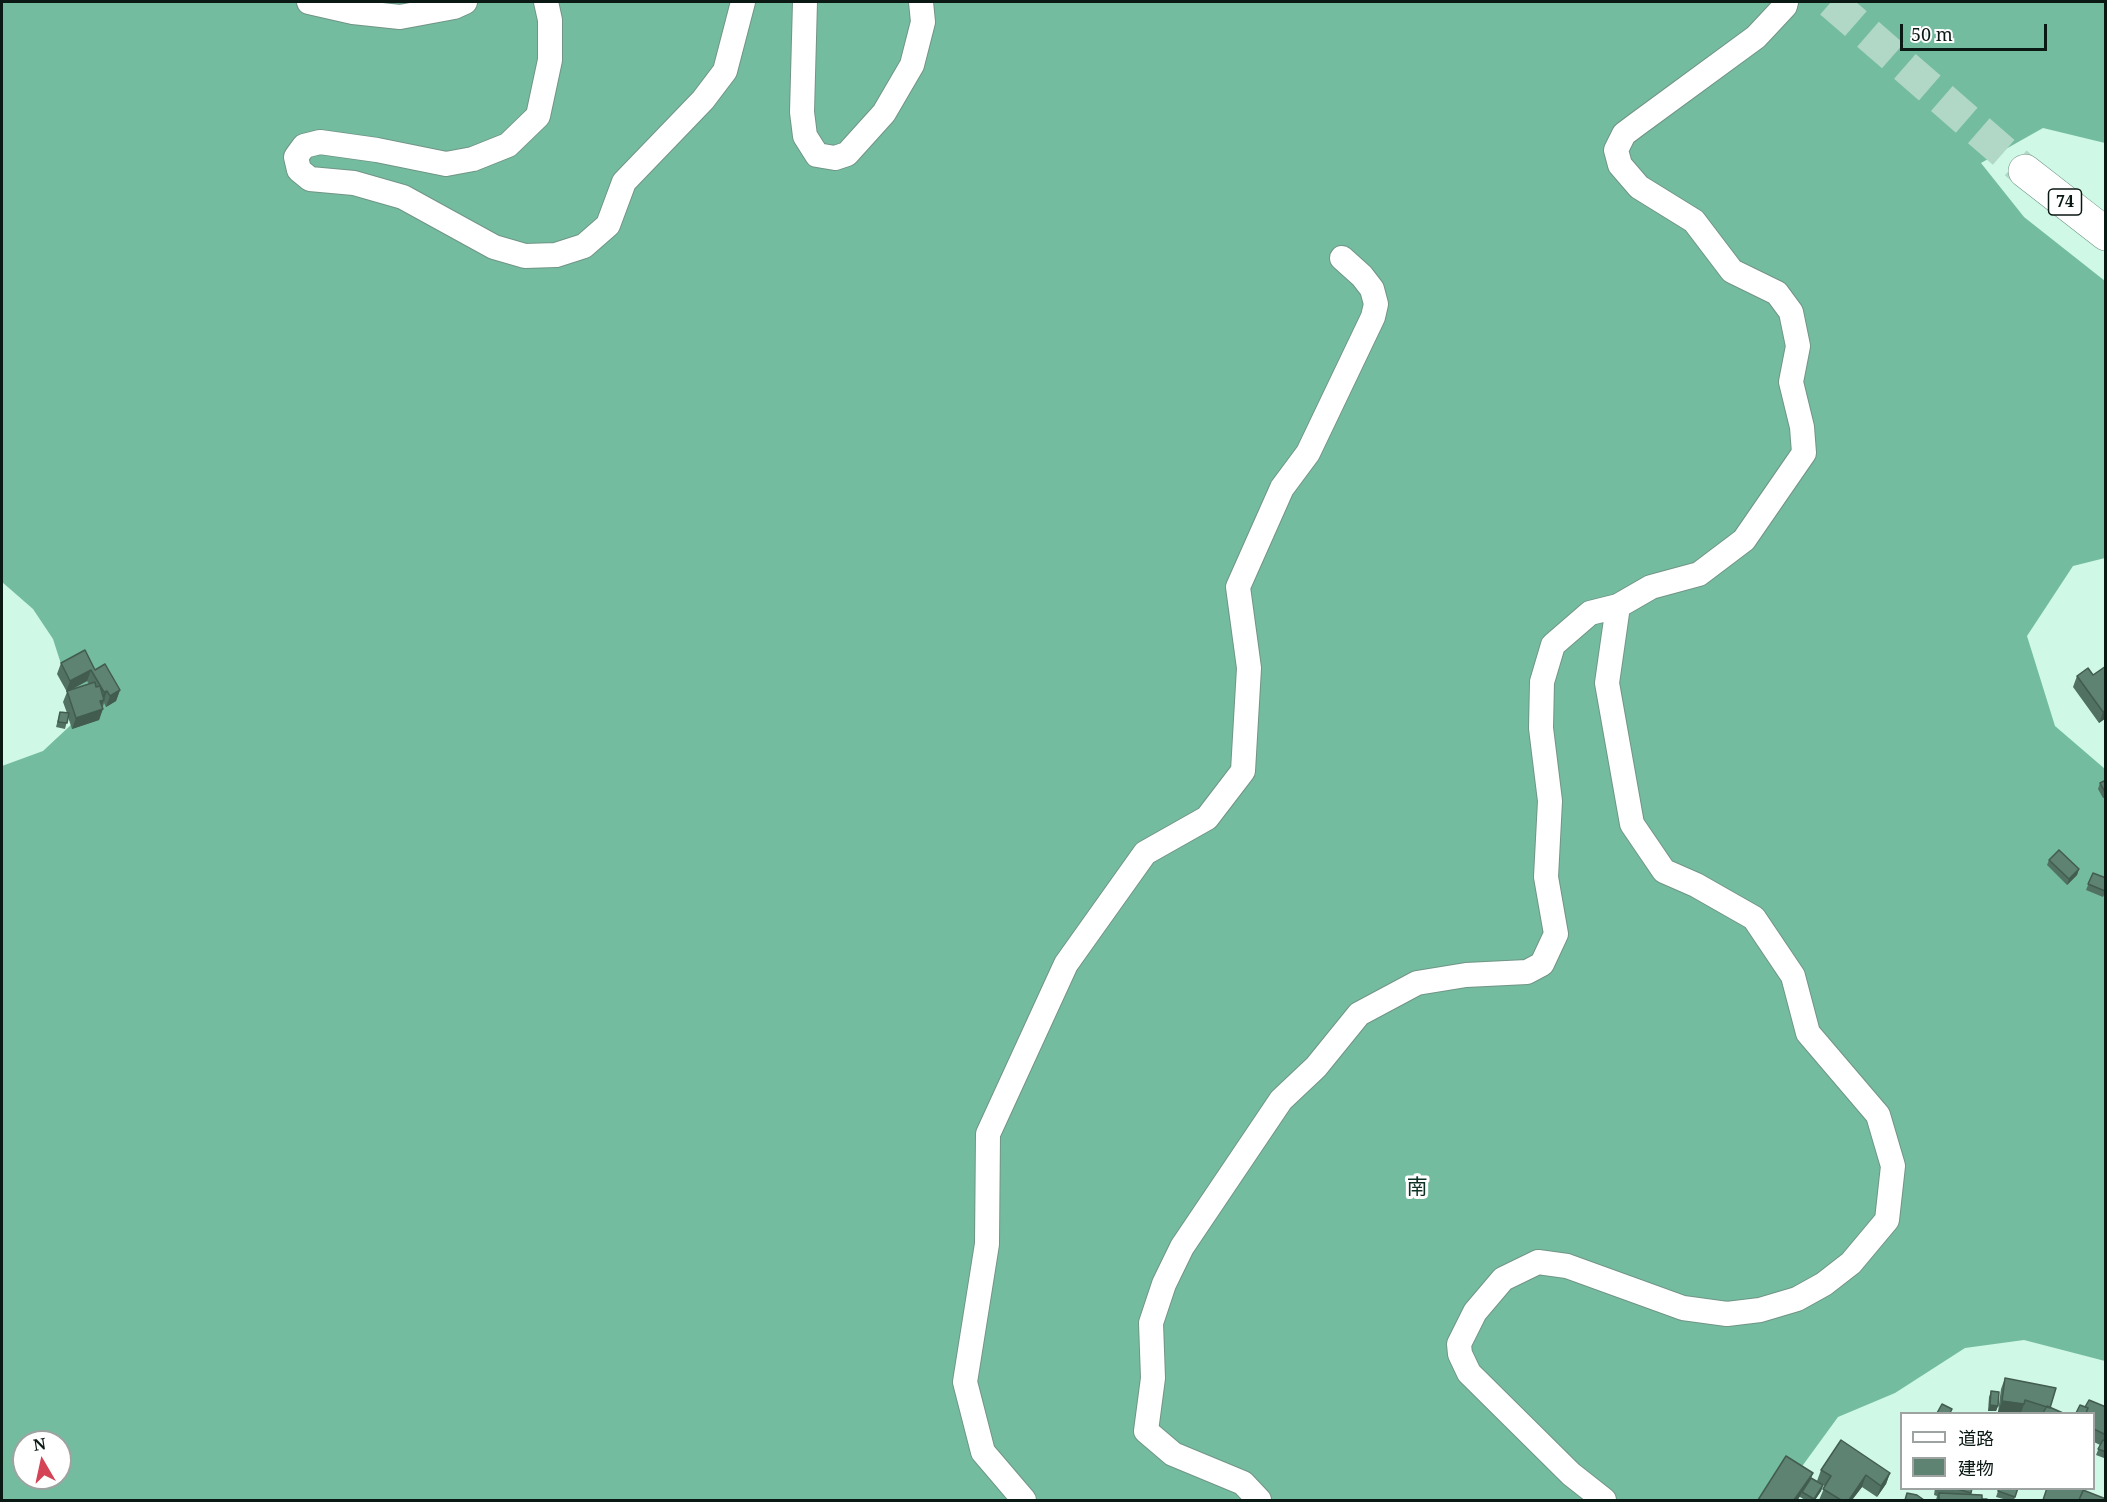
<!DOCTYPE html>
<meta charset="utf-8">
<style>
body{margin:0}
#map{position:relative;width:2107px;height:1502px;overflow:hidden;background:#cff8e6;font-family:"Noto Serif","Noto Sans JP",serif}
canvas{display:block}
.frame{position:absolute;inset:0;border:3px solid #0a1913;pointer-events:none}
.legend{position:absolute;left:1900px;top:1412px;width:195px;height:78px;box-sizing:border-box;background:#fff;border:2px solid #9da3a1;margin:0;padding:8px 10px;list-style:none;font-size:18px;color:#0a1913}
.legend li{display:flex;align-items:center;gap:12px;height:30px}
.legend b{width:30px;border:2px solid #9da3a1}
.north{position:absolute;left:12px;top:1430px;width:60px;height:60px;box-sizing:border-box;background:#fff;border:2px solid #9da3a1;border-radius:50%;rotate:351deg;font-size:16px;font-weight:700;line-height:24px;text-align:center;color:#0a1913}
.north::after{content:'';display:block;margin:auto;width:21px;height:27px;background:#d44356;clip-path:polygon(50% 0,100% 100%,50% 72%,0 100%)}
.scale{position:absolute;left:1900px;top:24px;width:147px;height:27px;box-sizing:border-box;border:3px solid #0a1913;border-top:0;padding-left:8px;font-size:18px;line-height:21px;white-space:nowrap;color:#0a1913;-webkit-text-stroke:4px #fff;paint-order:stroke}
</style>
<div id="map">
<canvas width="2107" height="1502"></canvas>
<div class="frame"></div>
<ul class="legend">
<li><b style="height:8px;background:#fff"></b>道路</li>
<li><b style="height:16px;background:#5e8373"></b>建物</li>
</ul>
<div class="north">N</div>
<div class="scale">50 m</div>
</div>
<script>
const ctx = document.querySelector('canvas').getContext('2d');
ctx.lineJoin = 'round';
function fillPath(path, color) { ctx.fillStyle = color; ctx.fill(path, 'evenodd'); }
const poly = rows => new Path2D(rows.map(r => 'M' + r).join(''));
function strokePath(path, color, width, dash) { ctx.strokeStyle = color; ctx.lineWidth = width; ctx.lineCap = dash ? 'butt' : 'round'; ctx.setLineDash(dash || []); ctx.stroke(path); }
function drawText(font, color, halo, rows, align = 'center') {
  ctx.font = font + ' "Noto Serif","Noto Sans JP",serif'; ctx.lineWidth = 6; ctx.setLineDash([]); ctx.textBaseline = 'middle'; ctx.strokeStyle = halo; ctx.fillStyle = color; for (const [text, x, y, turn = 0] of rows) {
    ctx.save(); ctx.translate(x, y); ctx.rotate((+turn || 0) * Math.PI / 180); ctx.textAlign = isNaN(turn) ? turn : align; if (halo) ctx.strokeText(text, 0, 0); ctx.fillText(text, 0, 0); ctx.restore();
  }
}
const forest = poly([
 [2,2,2105,2,2105,143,2043,128,1981,163,2024,217,2105,281,2105,558,2073,566,2027,636,2055,726,2105,769,2105,1361,2024,1340,1965,1348,1895,1393,1838,1417,1795,1476,1798,1500,2,1500,2,766,43,751,73,723,70,692,53,639,33,609,2,582],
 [24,1442,60,1442,60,1478,24,1478]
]);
const highwayTunnel = poly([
 [1831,2,2025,171]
]);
const street = poly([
 [309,2,353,12,400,17,454,7,465,2],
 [546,2,550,20,550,60,538,116,508,145,473,159,446,164,377,150,320,142,304,146,296,157,299,170,310,179,354,183,403,197,494,247,525,256,556,255,584,246,608,225,624,182,703,100,725,71,743,2],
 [805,2,802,112,805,136,817,155,835,158,847,154,884,113,912,65,923,22,921,2],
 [1024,1500,983,1452,965,1382,987,1244,988,1134,1066,964,1145,853,1207,818,1243,771,1249,668,1238,587,1282,488,1308,453,1373,317,1376,304,1372,289,1362,276,1342,258],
 [1259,1500,1243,1483,1173,1454,1146,1431,1153,1378,1151,1323,1164,1284,1182,1247,1281,1100,1316,1067,1359,1014,1417,983,1466,975,1527,972,1542,964,1556,934,1546,877,1550,801,1541,728,1542,682,1553,645,1590,613,1618,606,1651,587,1699,574,1744,540,1804,453,1802,427,1791,382,1798,346,1791,312,1777,293,1732,271,1694,221,1639,187,1620,165,1616,150,1624,134,1636,125,1756,37,1785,6,1786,2],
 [1604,1500,1571,1474,1469,1373,1460,1354,1459,1344,1475,1312,1503,1279,1538,1262,1567,1266,1683,1308,1727,1314,1760,1310,1797,1299,1824,1284,1851,1263,1887,1220,1893,1166,1878,1115,1808,1033,1793,976,1754,918,1696,885,1664,871,1632,824,1607,683,1618,606]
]);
const highway = poly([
 [2025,171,2106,234]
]);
const wall = poly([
 [61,663,95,670,120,690,116,701,106,707,104,703,99,720,72,729,68,717,65,729,56,727,60,712,67,713,63,702,67,692,57,674],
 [87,681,89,684,73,689],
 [2106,666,2106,718,2099,723,2073,687,2077,676,2093,675],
 [2106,780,2106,797,2103,798,2098,789,2100,783],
 [2049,860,2079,869,2077,875,2067,885,2047,865],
 [2093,873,2106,891,2103,897,2086,890],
 [2005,1378,2050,1408,2063,1413,2027,1413,2021,1412,1998,1412,2001,1389],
 [1991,1391,1998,1406,1996,1411,1988,1411,1989,1397],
 [2085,1407,2106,1407,2106,1456,2104,1458,2096,1455,2100,1445,2094,1442,2094,1413],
 [1821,1470,1890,1473,1886,1484,1877,1497,1862,1487,1852,1500,1819,1500,1825,1486,1817,1481],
 [1811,1478,1823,1485,1821,1491,1815,1500,1805,1500,1800,1497,1758,1500],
 [1935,1488,1972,1488,1970,1494,1987,1500,1936,1500,1937,1496,1934,1495],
 [1999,1488,2018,1488,2014,1500,2007,1500,1996,1497]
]);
const shadedWall = poly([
 [91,670,87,681,66,692,70,681],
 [120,690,116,701,106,707,110,696],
 [107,691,101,709,103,709,99,720,72,729,76,718,97,711,104,692],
 [2106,710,2106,718,2099,723,2103,712],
 [2079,869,2077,875,2067,885,2069,879],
 [2002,1401,2024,1404,2021,1413,1998,1412],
 [1990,1405,1998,1406,1996,1411,1988,1411],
 [1813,1473,1809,1484,1802,1492,1798,1500,1794,1500],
 [1890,1473,1886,1484,1877,1497,1881,1486],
 [1866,1475,1862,1487,1852,1500,1849,1500],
 [1823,1485,1821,1491,1815,1500,1813,1500]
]);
const building = poly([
 [85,650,95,670,105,664,120,690,110,696,107,691,104,692,91,670,70,681,61,663,85,650],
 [2106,666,2106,710,2103,712,2077,676,2088,668,2093,675,2106,666],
 [95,682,96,687,100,686,104,700,100,701,103,709,76,718,67,691,95,682],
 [60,712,69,713,67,723,58,722,60,712],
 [2106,780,2106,792,2105,792,2100,783,2106,780],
 [2059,850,2079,869,2069,879,2049,860,2059,850],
 [2093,873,2106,878,2105,891,2088,884,2093,873],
 [2005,1378,2056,1388,2050,1408,2025,1400,2024,1404,2002,1401,2005,1378],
 [1991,1391,1999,1392,1998,1406,1990,1405,1991,1391],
 [2089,1400,2106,1407,2106,1435,2094,1429,2094,1413,2086,1413,2088,1408,2085,1407,2089,1400],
 [1942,1404,1952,1409,1950,1413,1937,1413,1942,1404],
 [2080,1405,2088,1408,2086,1413,2076,1413,2080,1405],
 [2047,1406,2063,1413,2043,1413,2047,1406],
 [1841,1440,1890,1473,1881,1486,1866,1475,1849,1500,1841,1500,1823,1489,1831,1476,1821,1470,1841,1440],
 [2103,1440,2106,1441,2106,1452,2098,1449,2103,1440],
 [1786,1456,1813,1473,1794,1500,1758,1500,1786,1456],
 [1811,1478,1823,1485,1814,1499,1802,1492,1811,1478],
 [1954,1488,1972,1488,1971,1493,1954,1488],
 [1999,1488,2018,1488,2015,1497,1998,1491,1999,1488],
 [2047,1488,2082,1488,2084,1489,2079,1500,2043,1500,2047,1488],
 [2083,1490,2106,1499,2106,1500,2079,1500,2083,1490],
 [1907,1493,1917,1495,1924,1500,1905,1500,1907,1493],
 [1939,1493,1982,1495,1982,1499,1987,1499,1987,1500,1939,1500,1939,1493]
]);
const shields = [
 [2065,202,33]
];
const shieldNames = [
 ["74",2065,202]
];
const quarterNames = [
 ["南",1417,1188]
];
fillPath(forest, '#74bca0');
strokePath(highwayTunnel, '#b1d7c6', 33, [33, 16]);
strokePath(street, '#709586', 26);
strokePath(highway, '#709586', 34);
strokePath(street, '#fff', 24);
strokePath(highway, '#fff', 33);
fillPath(wall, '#517163');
fillPath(shadedWall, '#425c50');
fillPath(building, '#5e8373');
strokePath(building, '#425c50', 1.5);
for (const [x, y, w] of shields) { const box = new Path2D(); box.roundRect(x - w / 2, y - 13, w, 26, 4.5); ctx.fillStyle = '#fff'; ctx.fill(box); strokePath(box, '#0a1913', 1.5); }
drawText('bold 16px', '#0a1913', null, shieldNames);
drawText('21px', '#0d3125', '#fff', quarterNames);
</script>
